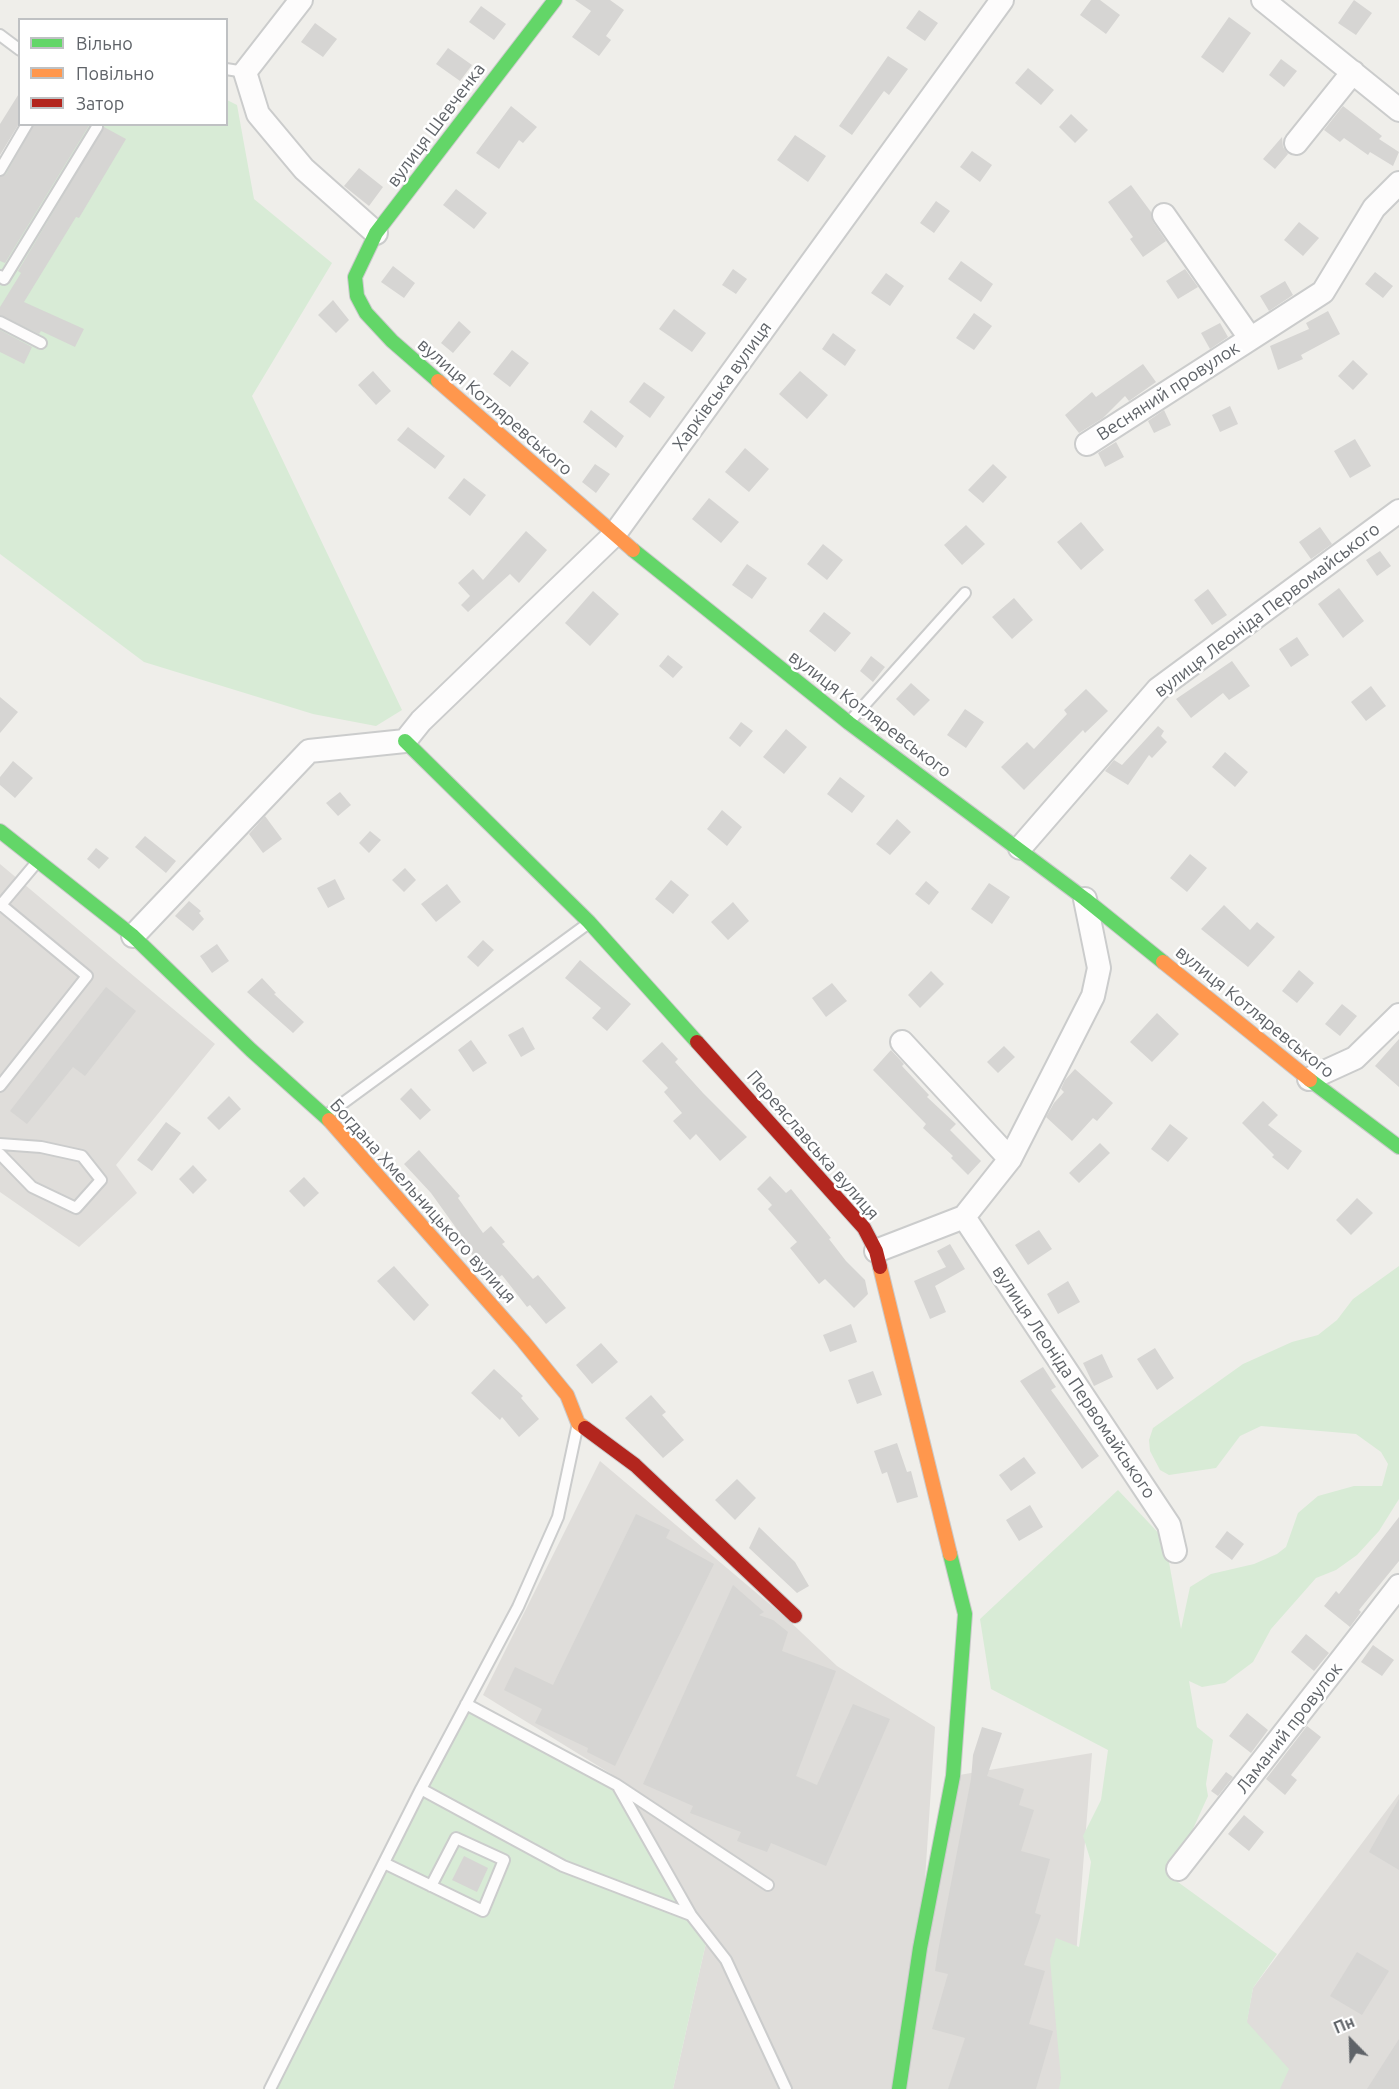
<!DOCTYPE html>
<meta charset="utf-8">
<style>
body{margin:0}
#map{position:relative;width:1399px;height:2089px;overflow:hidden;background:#efeeea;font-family:Ubuntu,sans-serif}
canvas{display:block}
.legend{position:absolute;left:18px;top:18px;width:210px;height:108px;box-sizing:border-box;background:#fff;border:2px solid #bfc1c3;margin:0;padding:8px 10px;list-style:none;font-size:18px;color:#5f6368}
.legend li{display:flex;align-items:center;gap:12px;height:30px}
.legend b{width:30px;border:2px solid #bfc1c3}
.north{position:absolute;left:1321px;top:2011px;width:60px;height:60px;-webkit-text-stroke:4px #fff;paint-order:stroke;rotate:337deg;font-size:16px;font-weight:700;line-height:24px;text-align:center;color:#5f6368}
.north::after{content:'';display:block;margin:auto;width:21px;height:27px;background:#5f6368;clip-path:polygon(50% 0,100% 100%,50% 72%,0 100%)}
</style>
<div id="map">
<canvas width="1399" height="2089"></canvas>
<ul class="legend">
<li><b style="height:8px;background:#63d668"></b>Вільно</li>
<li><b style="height:8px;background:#ff974d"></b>Повільно</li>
<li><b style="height:8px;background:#b3261e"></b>Затор</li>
</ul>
<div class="north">Пн</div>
</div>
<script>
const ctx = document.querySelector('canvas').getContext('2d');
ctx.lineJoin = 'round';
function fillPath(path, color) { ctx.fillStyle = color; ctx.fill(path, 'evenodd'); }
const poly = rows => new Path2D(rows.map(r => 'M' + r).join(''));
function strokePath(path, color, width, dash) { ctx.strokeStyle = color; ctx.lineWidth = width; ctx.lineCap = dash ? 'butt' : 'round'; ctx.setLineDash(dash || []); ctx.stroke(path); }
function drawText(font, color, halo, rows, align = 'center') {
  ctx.font = font + ' Ubuntu,sans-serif'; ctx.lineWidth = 5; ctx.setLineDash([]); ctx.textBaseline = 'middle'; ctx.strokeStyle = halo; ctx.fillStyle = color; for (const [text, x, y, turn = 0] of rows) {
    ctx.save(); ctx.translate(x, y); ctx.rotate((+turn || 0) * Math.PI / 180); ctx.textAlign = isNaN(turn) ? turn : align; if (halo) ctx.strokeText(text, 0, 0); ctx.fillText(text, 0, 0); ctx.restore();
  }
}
const industrial = poly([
 [0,864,215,1044,116,1165,137,1193,79,1247,0,1192],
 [600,1461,785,1617,837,1666,935,1727,921,1941,953,1776,1092,1753,1074,1981,1068,2089,673,2089,708,1934,691,1915,621,1780,483,1695],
 [1399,1794,1399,2089,1234,2089,1253,1988]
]);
const green = poly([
 [227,100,237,105,254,199,332,263,252,396,402,710,376,726,313,714,144,662,0,554,0,173,30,125,226,124],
 [1399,1266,1399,1499,1379,1531,1357,1555,1336,1570,1316,1578,1271,1629,1253,1662,1225,1683,1202,1687,1189,1681,1197,1727,1213,1740,1206,1784,1208,1796,1171,1877,1277,1954,1253,1988,1247,2022,1289,2069,1280,2089,1059,2089,1061,2078,1050,1960,1056,1938,1079,1947,1091,1862,1083,1836,1101,1800,1108,1750,991,1689,980,1619,1118,1490,1165,1540,1181,1629,1190,1587,1211,1574,1254,1564,1277,1554,1286,1547,1298,1513,1318,1496,1354,1486,1382,1486,1388,1464,1381,1452,1356,1434,1261,1426,1240,1436,1216,1468,1169,1475,1160,1470,1150,1451,1149,1440,1153,1428,1243,1364,1292,1342,1318,1335,1337,1320,1353,1299],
 [466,1704,617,1785,708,1934,673,2089,274,2089]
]);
const building = poly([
 [575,0,610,0,624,10,606,36,611,40,599,56,572,37,591,11],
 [1091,0,1100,0,1120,15,1106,34,1080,15],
 [1354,0,1372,13,1356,35,1338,23],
 [481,6,506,24,494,40,469,22],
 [919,10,938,23,925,41,906,28],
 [1229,17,1251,33,1223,73,1201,57],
 [315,23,337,39,323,57,301,42],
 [448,48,472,65,460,81,436,64],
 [888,56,908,69,889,95,884,91,852,135,839,126],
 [1281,59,1297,71,1284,87,1269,75],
 [1028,68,1054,90,1041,105,1015,83],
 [20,92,20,122,0,155,0,124],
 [511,106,537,127,523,143,519,140,499,169,476,153],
 [1343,106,1382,136,1379,139,1399,152,1393,166,1370,152,1368,155,1344,138,1340,142,1324,130],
 [1071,114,1088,130,1075,143,1059,127],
 [34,124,90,124,5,263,0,261,0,177,6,174],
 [104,127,126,139,79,218,76,217,24,302,84,329,75,347,41,331,39,334,0,315,0,307,21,273,18,271],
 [795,135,826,156,808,182,777,160],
 [1282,137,1283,147,1288,154,1275,169,1263,159],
 [972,151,992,165,980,182,960,167],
 [359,168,383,187,369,206,344,186],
 [1131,185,1151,212,1153,222,1166,241,1143,257,1130,239,1133,237,1108,202],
 [456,189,487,213,474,229,443,205],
 [936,201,950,211,934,233,920,223],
 [1299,222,1319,238,1303,256,1284,240],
 [961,261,993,284,981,302,948,279],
 [393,266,415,283,404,298,381,282],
 [733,269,747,279,736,294,722,285],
 [1185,269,1198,287,1178,299,1166,281],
 [1375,272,1393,286,1383,298,1365,284],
 [886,273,904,286,890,306,871,293],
 [1285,281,1293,295,1269,311,1260,296],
 [333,300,349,320,336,333,318,315],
 [674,309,706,333,692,352,659,329],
 [1328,311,1340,334,1301,355,1303,359,1278,370,1270,346,1309,329,1306,323],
 [974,313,992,326,974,350,956,338],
 [459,321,471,332,453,353,441,343],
 [1220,323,1228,337,1210,349,1201,333],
 [0,330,32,347,24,364,0,352],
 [833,333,856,350,845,366,822,349],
 [512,350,529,363,510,387,493,374],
 [1353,360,1368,374,1353,390,1338,376],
 [1143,364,1156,382,1129,401,1125,396,1103,418,1079,433,1065,415,1092,392,1096,397],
 [373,371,391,391,376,405,358,385],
 [800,371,828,395,807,419,779,394],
 [644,382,665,397,650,418,629,402],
 [1230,406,1238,424,1220,432,1212,415],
 [591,410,624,436,616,448,583,422],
 [1164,410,1171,425,1154,433,1148,421],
 [408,427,445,456,435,469,397,440],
 [1355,439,1371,466,1350,478,1334,451],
 [1116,442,1124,457,1105,467,1098,453],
 [745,448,769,469,749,492,725,472],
 [595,464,610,474,596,493,582,482],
 [993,464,1007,477,983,503,968,490],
 [464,478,486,495,470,516,448,498],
 [709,498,739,522,721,543,692,519],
 [1081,522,1104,550,1081,570,1057,542],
 [966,525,985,544,962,565,944,545],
 [1320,527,1332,544,1311,559,1299,542],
 [526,531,547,550,519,583,510,574,468,612,461,605,470,596,458,583,473,569,483,580],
 [823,544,843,560,827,580,807,564],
 [1380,551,1391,566,1377,576,1366,560],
 [747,564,767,578,752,599,732,585],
 [1339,588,1364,621,1343,638,1318,604],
 [1208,589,1227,615,1212,625,1194,600],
 [593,591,619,614,590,646,565,623],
 [1014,598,1033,620,1012,639,992,617],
 [824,612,851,633,835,652,809,631],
 [1297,637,1309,655,1291,667,1279,649],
 [668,655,683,667,673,678,659,666],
 [871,656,885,667,873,682,860,671],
 [1232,661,1250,686,1229,700,1223,693,1191,718,1176,699],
 [911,683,930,700,914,716,896,699],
 [1371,686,1386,706,1366,721,1351,702],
 [1086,689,1108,711,1085,733,1083,730,1024,790,1001,767,1027,742,1034,749,1067,714,1064,710],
 [0,697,18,712,0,733],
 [965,709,984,722,966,748,947,735],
 [741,722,753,731,740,747,729,738],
 [1158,726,1164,731,1161,736,1167,742,1152,758,1149,755,1128,785,1105,771,1114,760,1122,765],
 [786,729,807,747,784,774,763,757],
 [1225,752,1248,772,1235,787,1212,767],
 [13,761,33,778,15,798,0,785,0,777],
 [840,777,865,796,852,813,827,794],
 [340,792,351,805,338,816,326,803],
 [722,810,742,827,727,846,707,829],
 [265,816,282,839,263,853,249,834],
 [897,819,911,832,890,855,876,844],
 [370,831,381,840,369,853,359,843],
 [145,836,176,861,166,873,135,847],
 [96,848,109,858,99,869,87,859],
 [1190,854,1207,868,1187,892,1170,878],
 [405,868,416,880,404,892,392,880],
 [335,879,345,899,328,908,317,888],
 [671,880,689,895,673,914,655,899],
 [926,881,939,892,929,905,915,894],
 [989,883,1010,897,992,924,971,909],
 [447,884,461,902,436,922,421,904],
 [189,901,201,911,199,913,204,919,193,931,175,916],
 [733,902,749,921,728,940,711,922],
 [1224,905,1250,930,1257,922,1275,937,1248,967,1201,929],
 [483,940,494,950,478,967,467,957],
 [217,944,229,961,212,973,200,956],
 [580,960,631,1004,607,1031,592,1018,601,1008,565,978],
 [1299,970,1314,983,1297,1003,1282,991],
 [931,971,944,984,920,1008,908,995],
 [262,978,276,993,274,994,304,1022,293,1033,247,992],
 [832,983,847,1001,826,1017,812,998],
 [106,987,136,1011,85,1076,73,1067,27,1124,10,1111],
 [1342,1004,1357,1016,1340,1036,1325,1024],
 [1157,1013,1179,1034,1152,1062,1130,1042],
 [523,1027,535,1049,521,1057,508,1035],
 [1399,1039,1399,1087,1375,1066],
 [471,1040,487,1063,473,1072,458,1050],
 [662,1042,678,1059,675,1062,703,1093,747,1137,720,1161,696,1134,690,1140,673,1121,682,1113,664,1092,668,1088,642,1061],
 [1004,1046,1015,1057,998,1073,987,1062],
 [891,1050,904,1064,902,1066,929,1095,927,1097,956,1124,950,1130,981,1161,968,1175,951,1158,953,1156,923,1128,926,1124,873,1070],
 [1075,1069,1113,1103,1097,1121,1093,1118,1072,1141,1046,1117,1054,1103,1064,1092,1061,1089,1065,1080],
 [411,1088,431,1110,420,1120,400,1099],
 [229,1096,241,1109,219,1130,207,1118],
 [1263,1101,1278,1115,1268,1125,1302,1151,1288,1170,1272,1157,1274,1155,1242,1123],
 [166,1122,181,1133,152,1171,137,1160],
 [1170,1124,1188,1138,1168,1162,1151,1149],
 [1100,1143,1110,1153,1079,1183,1069,1173],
 [419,1150,460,1196,458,1198,483,1233,491,1226,505,1242,502,1244,533,1279,538,1275,566,1308,546,1324,530,1305,527,1307,502,1275,495,1280,466,1248,469,1246,431,1193,404,1164],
 [193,1165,207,1180,193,1194,179,1179],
 [770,1176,786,1193,791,1189,831,1238,829,1239,846,1261,865,1280,868,1294,854,1308,825,1279,819,1284,790,1248,797,1242,768,1209,772,1205,757,1189],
 [304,1177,319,1193,304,1207,289,1191],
 [1357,1198,1373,1213,1351,1235,1336,1220],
 [1039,1230,1052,1249,1028,1265,1015,1245],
 [950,1244,965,1269,935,1286,946,1312,930,1319,914,1281,946,1267,937,1251],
 [394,1266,429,1305,414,1321,377,1281],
 [1068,1281,1080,1302,1058,1314,1047,1294],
 [851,1324,857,1342,830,1352,823,1335],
 [601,1343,618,1362,592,1384,576,1365],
 [1155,1348,1174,1378,1157,1390,1137,1359],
 [1102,1354,1113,1377,1094,1386,1083,1363],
 [1043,1367,1056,1387,1051,1390,1099,1456,1082,1469,1020,1381],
 [494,1369,523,1396,521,1398,539,1419,519,1437,502,1417,500,1420,471,1393],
 [873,1371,882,1395,857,1404,848,1380],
 [651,1395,666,1412,662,1415,684,1440,663,1458,625,1418],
 [897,1443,907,1472,911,1471,918,1497,897,1503,887,1472,882,1474,874,1451],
 [1024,1457,1036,1473,1011,1491,999,1475],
 [737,1479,756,1498,735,1520,715,1500],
 [1030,1505,1043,1527,1019,1541,1006,1520],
 [636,1514,670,1530,666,1538,714,1564,615,1766,587,1752,588,1748,535,1723,542,1709,504,1690,515,1667,553,1685],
 [1399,1517,1399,1561,1359,1610,1361,1612,1350,1627,1324,1606,1336,1591,1339,1594],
 [759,1527,795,1562,809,1586,797,1593,749,1548],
 [1227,1531,1244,1544,1232,1560,1215,1547],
 [733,1585,764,1612,759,1615,773,1620,788,1632,782,1651,836,1671,796,1776,817,1785,853,1704,890,1719,826,1866,771,1843,767,1852,737,1841,741,1832,690,1813,693,1806,643,1784],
 [1306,1634,1329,1653,1314,1671,1291,1652],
 [1373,1645,1394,1660,1382,1676,1361,1662],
 [1247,1713,1268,1730,1251,1753,1229,1736],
 [1307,1726,1321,1737,1291,1775,1297,1780,1285,1795,1266,1779],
 [982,1727,1002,1733,987,1776,1024,1789,1019,1805,1034,1810,1021,1851,1050,1859,1035,1913,1041,1915,1024,1965,1045,1971,1029,2024,1053,2031,1036,2089,948,2089,965,2038,932,2029,948,1974,935,1971,938,1951,971,1779,973,1755],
 [1226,1772,1233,1777,1218,1796,1211,1791],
 [1399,1799,1399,1870,1369,1852],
 [1244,1815,1264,1832,1249,1851,1228,1834],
 [464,1856,488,1868,477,1892,452,1880],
 [1357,1952,1389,1971,1362,2015,1330,1996],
 [1399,2039,1399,2089,1367,2089]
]);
const lane = poly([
 [0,35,20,50],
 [226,69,245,72],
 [0,170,27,124],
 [0,276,4,279,97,127],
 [0,322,41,343],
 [851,720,965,593],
 [0,904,87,976,0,1086],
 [0,906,37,862],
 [328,1114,586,925],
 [0,1144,41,1147,82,1156,101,1180,76,1208,32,1187,0,1154],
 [577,1428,558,1517,518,1607,421,1789,563,1866,691,1915,726,1960,786,2089],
 [466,1704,617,1785,768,1885],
 [619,1788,691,1915],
 [384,1863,483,1911,504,1860,456,1838,431,1886],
 [270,2089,421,1789]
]);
const street = poly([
 [301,0,245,72,258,114,304,169,376,233],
 [1263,0,1399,110],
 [1296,143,1353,72],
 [1164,215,1250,338],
 [1087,444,1323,292,1374,208,1399,183],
 [1020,848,1158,689,1399,511],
 [133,936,309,751,405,741,421,721,614,535,1002,0],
 [902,1042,1010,1159],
 [1309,1079,1355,1058,1399,1015],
 [964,1217,1169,1525,1175,1551],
 [876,1251,964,1217,1010,1159,1093,996,1099,968,1085,899],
 [1178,1869,1399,1586]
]);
const fast = poly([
 [438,381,392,341,366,313,357,296,355,277,376,233,555,0],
 [633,550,849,723,1085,899,1163,962],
 [405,741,589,922,697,1042],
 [0,831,133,936,251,1050,329,1120],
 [1310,1080,1399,1147],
 [899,2089,920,1948,953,1776,965,1614,950,1554]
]);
const slow = poly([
 [438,381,633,550],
 [1163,962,1310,1080],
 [329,1120,523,1341,567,1395,578,1423,585,1428],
 [880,1267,950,1554]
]);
const jam = poly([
 [697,1042,864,1228,876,1251,880,1267],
 [585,1428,635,1465,795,1616]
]);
const streetNames = [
 ["вулиця Шевченка",436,125,-53],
 ["Харківська вулиця",722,386,-54],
 ["Весняний провулок",1168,391,-33],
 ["вулиця Котляревського",495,407,41],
 ["вулиця Леоніда Первомайського",1267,610,-37],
 ["вулиця Котляревського",870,714,37],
 ["вулиця Котляревського",1255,1012,39],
 ["Переяславська вулиця",813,1145,49],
 ["Богдана Хмельницького вулиця",423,1201,48],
 ["вулиця Леоніда Первомайського",1074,1382,56],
 ["Ламаний провулок",1289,1728,-52]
];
fillPath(industrial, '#dfddda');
fillPath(green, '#d8ebd6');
fillPath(building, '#d6d5d3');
strokePath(lane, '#cbcccc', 14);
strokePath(street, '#cbcccc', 26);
strokePath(fast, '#cacacb', 16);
strokePath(slow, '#cacacb', 16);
strokePath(jam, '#cacacb', 16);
strokePath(lane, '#fdfcfc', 10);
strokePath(street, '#fdfcfc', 22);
strokePath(fast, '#63d668', 14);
strokePath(slow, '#ff974d', 14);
strokePath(jam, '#b3261e', 14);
drawText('18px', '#5f6368', '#fff', streetNames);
</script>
